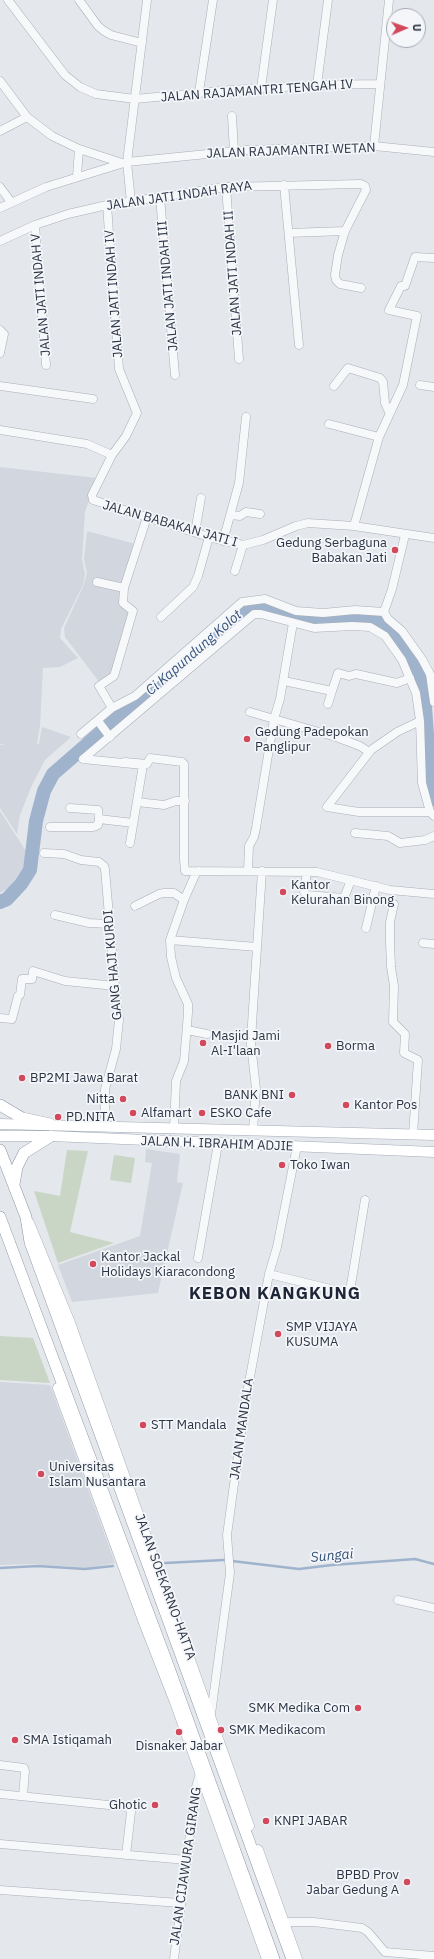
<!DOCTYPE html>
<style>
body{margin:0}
#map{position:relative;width:434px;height:1959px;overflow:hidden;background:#e4e7ec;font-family:"IBM Plex Sans",sans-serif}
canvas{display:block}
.north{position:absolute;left:386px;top:8px;width:40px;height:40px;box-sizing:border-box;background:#f4f6f9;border:1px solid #a4a8b1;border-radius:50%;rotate:88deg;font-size:11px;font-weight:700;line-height:16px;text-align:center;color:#2b3445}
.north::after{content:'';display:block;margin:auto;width:14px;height:18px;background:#d1495b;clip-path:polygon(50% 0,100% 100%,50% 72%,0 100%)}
</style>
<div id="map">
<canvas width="434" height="1959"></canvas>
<div class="north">U</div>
</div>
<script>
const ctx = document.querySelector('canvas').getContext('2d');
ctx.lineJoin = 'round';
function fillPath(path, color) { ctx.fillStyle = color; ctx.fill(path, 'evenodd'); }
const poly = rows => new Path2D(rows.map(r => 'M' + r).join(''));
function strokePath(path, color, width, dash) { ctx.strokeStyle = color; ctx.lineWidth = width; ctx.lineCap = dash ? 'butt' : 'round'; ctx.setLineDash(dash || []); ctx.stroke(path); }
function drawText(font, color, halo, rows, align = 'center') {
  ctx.font = font + ' "IBM Plex Sans",sans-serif'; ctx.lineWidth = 3.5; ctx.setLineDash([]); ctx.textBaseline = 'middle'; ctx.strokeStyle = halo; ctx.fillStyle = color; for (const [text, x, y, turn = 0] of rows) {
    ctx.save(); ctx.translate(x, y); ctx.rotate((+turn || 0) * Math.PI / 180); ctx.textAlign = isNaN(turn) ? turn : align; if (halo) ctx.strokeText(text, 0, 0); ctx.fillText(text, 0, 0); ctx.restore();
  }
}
const built = poly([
 [0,467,97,478,85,512,82,560,85,574,83,585,61,629,60,638,78,658,60,667,43,668,40,726,37,744,39,744,42,727,71,737,45,760,32,785,20,815,17,834,0,808,0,745,6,745,0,744],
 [87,531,139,545,121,604,132,607,112,675,100,683,65,637,64,628,83,587,87,573,84,559],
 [0,811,26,851,28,858,25,866,8,888,0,893],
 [146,1149,180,1154,177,1182,183,1183,158,1293,72,1302,58,1265,140,1236,152,1163,145,1162],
 [0,1382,50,1385,115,1563,89,1568,32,1564,0,1565]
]);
const green = poly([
 [67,1150,88,1151,70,1232,114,1243,58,1263,34,1191,60,1196],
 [114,1155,135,1158,131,1183,110,1180],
 [0,1336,33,1338,50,1383,0,1380]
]);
const stream = poly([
 [232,1561,299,1569,332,1565,415,1559,434,1564],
 [165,1563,224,1560],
 [0,1568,38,1566,85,1569,113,1566]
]);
const river = poly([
 [0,902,7,899,21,884,30,870,36,821,44,791,53,774,224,625,248,607,261,605,297,617,311,619,364,615,378,619,387,626,408,653,419,673,424,693,431,789,434,800]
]);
const minor = poly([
 [8,0,65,75,80,87,96,94,135,99,231,90,317,85,379,84],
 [79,0,98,26,104,31,111,35,142,43],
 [0,81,27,117,52,136,79,149,122,163],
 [317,85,328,0],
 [261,88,273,0],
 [199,92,213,0],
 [232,116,234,151],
 [0,131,27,117],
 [374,146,389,0],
 [77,176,79,149],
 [284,185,299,345],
 [0,187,11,202],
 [226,187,239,359],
 [160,197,175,375],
 [131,202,127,162,147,0],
 [107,205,119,369,137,413,126,436,112,455,92,495,93,500,209,537,243,545,263,540,296,526,308,523,354,526,434,538],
 [0,208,46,187,127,162,247,150,374,146,434,152],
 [35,225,46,365],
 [289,233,345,231],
 [0,241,35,225,68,214,107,205,226,187,361,184,365,186,366,190,345,231,338,255,335,275,336,280,340,284,361,288],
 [0,330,4,334,0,353],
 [420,385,434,387],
 [0,386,93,399],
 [334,386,348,368,380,378,383,382,385,403,389,412],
 [329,424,379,437],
 [0,430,87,444,112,455],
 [231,515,240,516,246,512,260,514],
 [354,526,379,437,403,385,417,316,389,310,401,286,405,286,415,257,434,258],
 [195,532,201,498],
 [223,541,239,483,246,417],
 [235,571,243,545],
 [97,582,124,588,147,517],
 [384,612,388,619,402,631,422,659,430,674,434,702],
 [384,612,392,589,405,535],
 [161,617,193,587,198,576,209,537],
 [284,681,332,691,338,673,349,676,356,674,397,683,410,678],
 [328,704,332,691],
 [112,708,99,686,114,676,133,611,123,603,124,588],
 [250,712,336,737,360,746,369,752],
 [98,721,110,737],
 [420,721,397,732,371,750,327,807,359,812,430,812],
 [81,734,112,708,135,696,242,602,265,599,296,611,323,613,355,610,384,612],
 [83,759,254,614,261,614,314,628,352,626,370,627,385,636,402,660,416,693,420,721,422,783,430,812,434,816],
 [83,759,143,765,130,843],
 [125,762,147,764,150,758,182,762,184,764,184,860,185,871,317,872,390,890,434,894],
 [137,802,164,805,176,801,185,801],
 [70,808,98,810,99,819,133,823],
 [50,827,93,827,98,825,99,819],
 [355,833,388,836,400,843,425,840,434,836],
 [44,853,64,854,81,860,99,862,104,866,105,869,115,986,119,1020,116,1049,105,1089,105,1126],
 [248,871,249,846,254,837,256,828,274,719,280,699,293,623],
 [307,872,304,892,307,895,344,898,351,880],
 [374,898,394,904,390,922,390,942,391,967,394,986,393,1022,405,1034,404,1053,418,1060,413,1135],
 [135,906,159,894,164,893,174,893,184,900],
 [55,915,89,923,109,924],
 [366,928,376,886],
 [170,940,257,947],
 [423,943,434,944],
 [0,1018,12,1019,18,996,20,995,22,979,32,979,33,971,65,981,115,986],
 [187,1030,207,1034],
 [174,1128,176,1081,184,1061,188,1013,188,1004,176,978,171,957,170,940,184,900,196,873,199,871],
 [253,1130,256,1089,251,1044,252,1024,262,871],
 [198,1258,218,1144],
 [269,1274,343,1292,350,1291,365,1200],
 [398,1600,434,1608],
 [211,1714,230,1573,227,1535,245,1404,269,1274,277,1247,297,1146],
 [0,1765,24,1768,25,1771,23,1796],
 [0,1794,128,1807,131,1812,126,1855],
 [0,1844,187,1860],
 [0,1890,180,1903],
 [285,1922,314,1922,362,1928,368,1932,385,1952,434,1956],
 [174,1959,196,1787,200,1773]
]);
const major = poly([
 [0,1124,434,1135],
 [0,1136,51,1136,434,1152],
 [29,1223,70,1323,249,1826],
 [58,1388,143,1620,175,1702,267,1959],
 [258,1850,297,1959]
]);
const highway = poly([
 [0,1105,22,1118,50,1124],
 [0,1150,26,1217,30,1242,292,1959],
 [14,1184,17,1167,24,1153,51,1136],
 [0,1217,169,1668,274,1959]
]);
const markers = [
 [395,550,4,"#d1495b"],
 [247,739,4,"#d1495b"],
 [283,892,4,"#d1495b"],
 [203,1043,4,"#d1495b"],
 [328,1046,4,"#d1495b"],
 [22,1078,4,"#d1495b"],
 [292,1095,4,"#d1495b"],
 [123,1099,4,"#d1495b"],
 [346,1105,4,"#d1495b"],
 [133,1113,4,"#d1495b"],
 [202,1113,4,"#d1495b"],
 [58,1117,4,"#d1495b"],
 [282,1165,4,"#d1495b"],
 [93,1264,4,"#d1495b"],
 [278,1334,4,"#d1495b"],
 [143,1425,4,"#d1495b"],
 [41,1474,4,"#d1495b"],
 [358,1708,4,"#d1495b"],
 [221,1730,4,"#d1495b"],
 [179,1732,4,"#d1495b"],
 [15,1740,4,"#d1495b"],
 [155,1805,4,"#d1495b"],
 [266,1821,4,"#d1495b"],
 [407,1882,4,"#d1495b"]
];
const streetNames = [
 ["JALAN RAJAMANTRI TENGAH IV",257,91,-4],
 ["JALAN RAJAMANTRI WETAN",291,151,-2],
 ["JALAN JATI INDAH RAYA",179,196,-8],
 ["JALAN JATI INDAH II",233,273,-94],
 ["JALAN JATI INDAH III",168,286,-95],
 ["JALAN JATI INDAH IV",114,294,-94],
 ["JALAN JATI INDAH V",41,295,-95],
 ["JALAN BABAKAN JATI I",170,524,16],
 ["GANG HAJI KURDI",113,965,-95],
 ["JALAN H. IBRAHIM ADJIE",217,1144,2],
 ["JALAN MANDALA",242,1429,-82],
 ["JALAN SOEKARNO-HATTA",165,1587,70],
 ["JALAN CIJAWURA GIRANG",186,1866,-82]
];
const poiNames = [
 ["Gedung Serbaguna",387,543,"right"],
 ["Babakan Jati",387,558,"right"],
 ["Gedung Padepokan",255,732],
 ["Panglipur",255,747],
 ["Kantor",291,885],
 ["Kelurahan Binong",291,900],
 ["Masjid Jami",211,1036],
 ["Al-I'laan",211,1051],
 ["Borma",336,1046],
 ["BP2MI Jawa Barat",30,1078],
 ["BANK BNI",284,1095,"right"],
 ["Nitta",115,1099,"right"],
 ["Kantor Pos",354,1105],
 ["Alfamart",141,1113],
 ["ESKO Cafe",210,1113],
 ["PD.NITA",66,1117],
 ["Toko Iwan",290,1165],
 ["Kantor Jackal",101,1257],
 ["Holidays Kiaracondong",101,1272],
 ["SMP VIJAYA",286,1327],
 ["KUSUMA",286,1342],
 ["STT Mandala",151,1425],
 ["Universitas",49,1467],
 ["Islam Nusantara",49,1482],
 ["SMK Medika Com",350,1708,"right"],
 ["SMK Medikacom",229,1730],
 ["SMA Istiqamah",23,1740],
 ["Disnaker Jabar",179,1746,"center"],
 ["Ghotic",147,1805,"right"],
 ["KNPI JABAR",274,1821],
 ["BPBD Prov",399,1875,"right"],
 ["Jabar Gedung A",399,1890,"right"]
];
const waterNames = [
 ["Ci Kapundung Kolot",194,653,-41],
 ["Sungai",332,1556,-5]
];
const districtNames = [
 ["KEBON KANGKUNG",275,1294]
];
fillPath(built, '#d2d6de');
fillPath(green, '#c9d6c5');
strokePath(stream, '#9fb4cc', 2.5);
strokePath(river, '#9fb4cc', 14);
strokePath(minor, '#a9aeb7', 9);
strokePath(major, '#a3abb8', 11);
strokePath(highway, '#8b94a3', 12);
strokePath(minor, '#f7f8fa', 8);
strokePath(major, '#fff', 10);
strokePath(highway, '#fff', 11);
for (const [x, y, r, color] of markers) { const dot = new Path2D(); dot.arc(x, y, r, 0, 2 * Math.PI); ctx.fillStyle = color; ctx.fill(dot); strokePath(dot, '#f4f6f9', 1.5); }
drawText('13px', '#2b3445', '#f4f6f9', streetNames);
drawText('13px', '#2b3445', '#f4f6f9', poiNames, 'left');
drawText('italic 14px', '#34527a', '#f4f6f9', waterNames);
ctx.letterSpacing = '1px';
drawText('bold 17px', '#1d2536', '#f4f6f9', districtNames);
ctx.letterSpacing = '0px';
</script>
